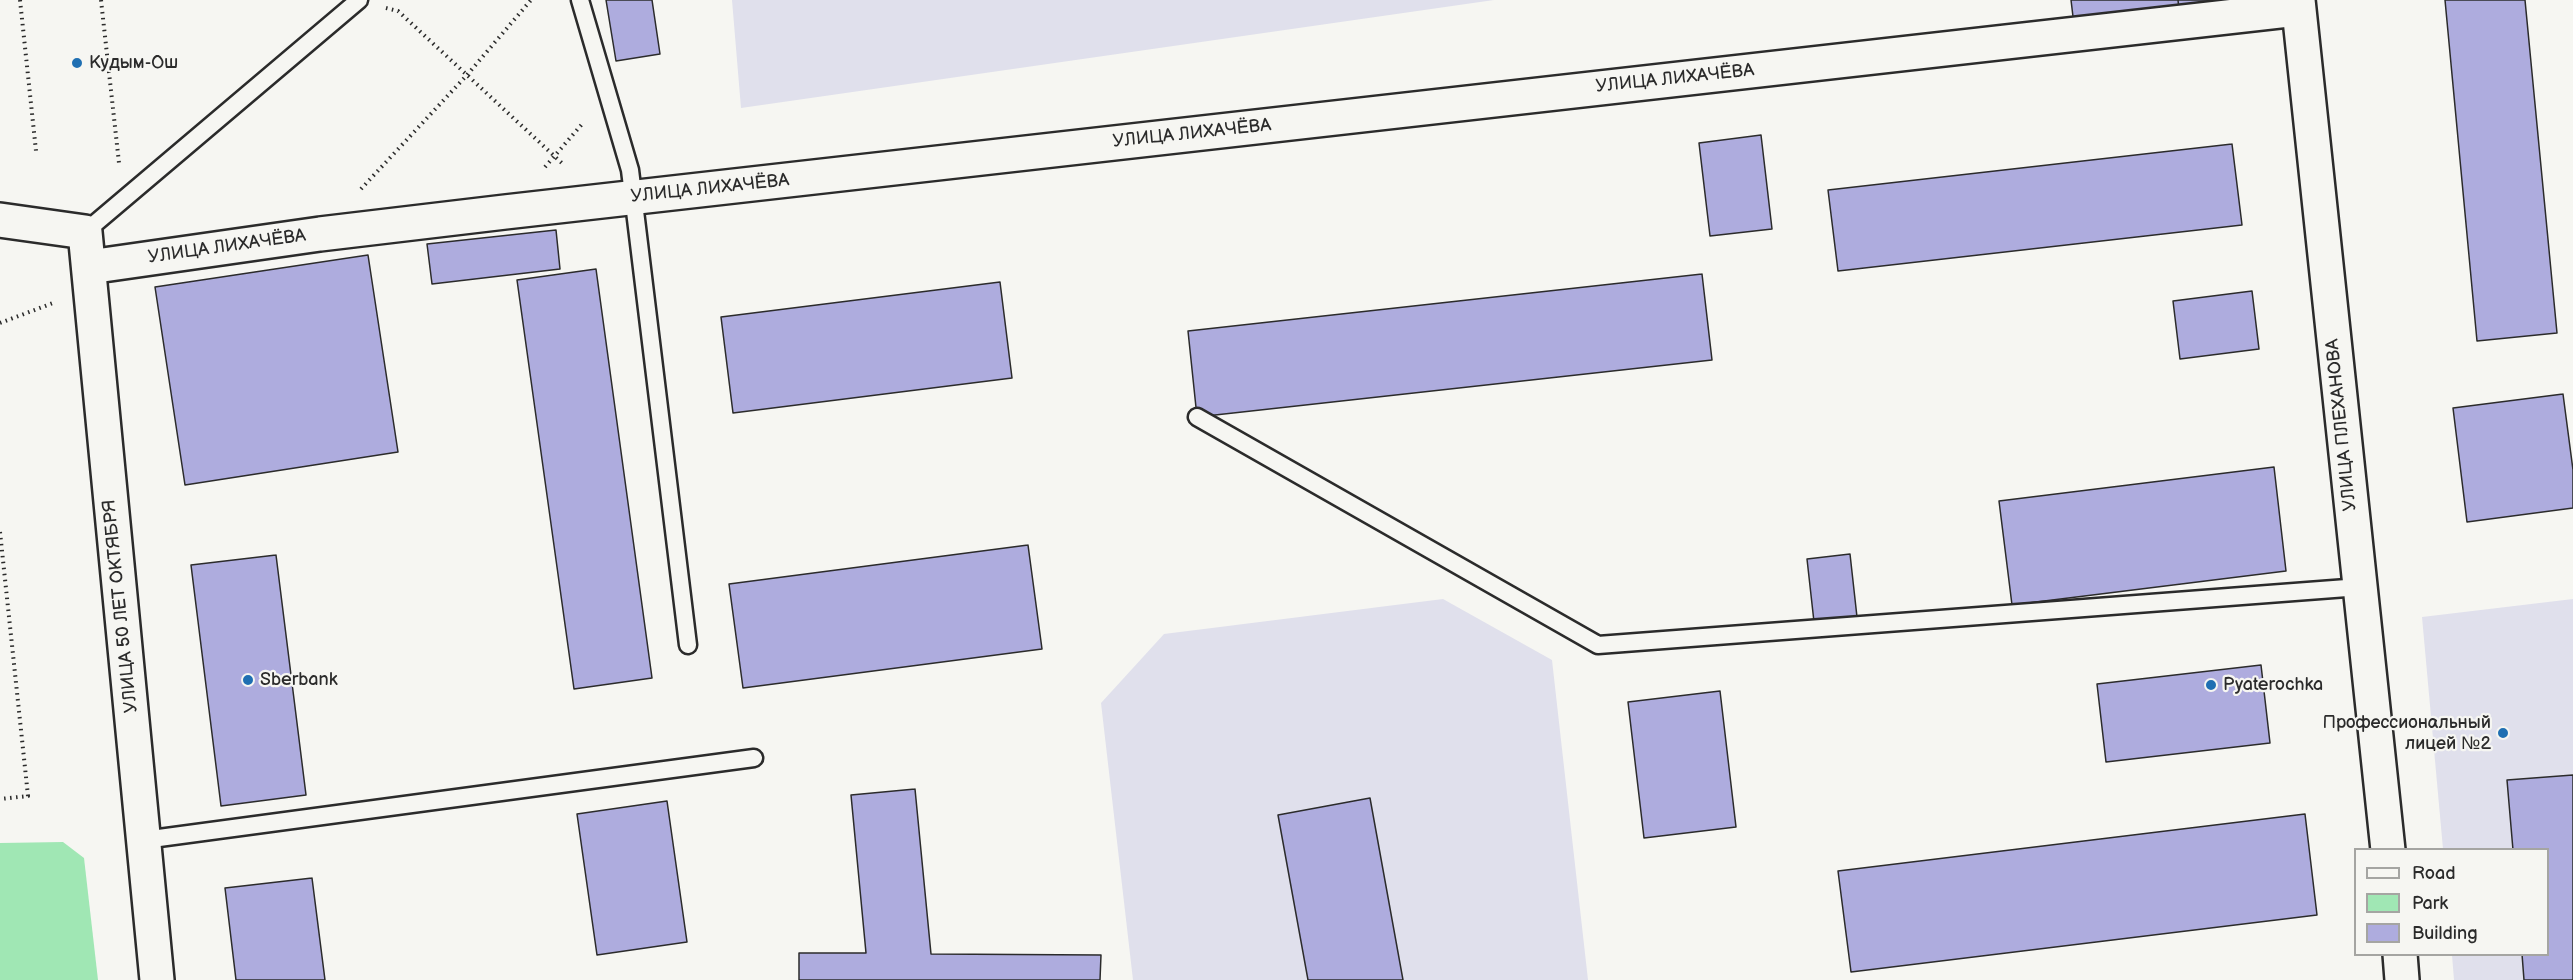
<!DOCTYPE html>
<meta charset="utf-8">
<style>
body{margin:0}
#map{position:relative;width:2573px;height:980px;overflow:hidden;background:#f6f6f2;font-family:"Balsamiq Sans",sans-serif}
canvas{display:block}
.legend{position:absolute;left:2354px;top:848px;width:195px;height:108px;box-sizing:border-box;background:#f6f6f2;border:2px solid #a5a5a2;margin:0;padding:8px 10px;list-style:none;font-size:18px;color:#2b2b2b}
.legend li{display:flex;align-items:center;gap:12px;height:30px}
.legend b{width:30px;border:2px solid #a5a5a2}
</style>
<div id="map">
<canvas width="2573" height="980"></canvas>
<ul class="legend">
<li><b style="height:8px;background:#f6f6f2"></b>Road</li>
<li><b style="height:16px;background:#a0e7b4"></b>Park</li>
<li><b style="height:16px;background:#aeacde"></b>Building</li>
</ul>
</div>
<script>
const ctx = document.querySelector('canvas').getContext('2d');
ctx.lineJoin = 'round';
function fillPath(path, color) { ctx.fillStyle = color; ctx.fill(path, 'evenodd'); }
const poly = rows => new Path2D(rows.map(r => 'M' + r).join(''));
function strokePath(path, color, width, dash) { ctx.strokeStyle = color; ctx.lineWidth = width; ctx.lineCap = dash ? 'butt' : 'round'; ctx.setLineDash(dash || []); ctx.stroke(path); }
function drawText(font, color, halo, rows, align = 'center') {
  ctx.font = font + ' "Balsamiq Sans",sans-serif'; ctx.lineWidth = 4.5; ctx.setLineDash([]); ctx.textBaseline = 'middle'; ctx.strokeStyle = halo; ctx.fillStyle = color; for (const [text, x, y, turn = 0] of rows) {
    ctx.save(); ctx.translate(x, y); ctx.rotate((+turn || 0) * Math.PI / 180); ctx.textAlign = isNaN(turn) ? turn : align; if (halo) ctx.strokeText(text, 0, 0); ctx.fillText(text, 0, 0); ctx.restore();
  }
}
const built = poly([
 [732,0,1494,0,741,108],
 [1443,599,1552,660,1588,980,1133,980,1101,703,1164,634],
 [2573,599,2573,980,2454,980,2452,955,2548,954,2548,850,2443,849,2422,617]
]);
const green = poly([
 [63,842,84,858,98,980,0,980,0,843]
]);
const building = poly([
 [606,0,652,0,660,54,616,61,606,0],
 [2071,0,2178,0,2179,10,2074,25,2071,0],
 [2178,0,2264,0,2179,10,2178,0],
 [2445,0,2525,0,2557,333,2477,341,2445,0],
 [1761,135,1772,229,1710,236,1699,143,1761,135],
 [2232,144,2242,225,1838,271,1828,190,2232,144],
 [556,230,560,269,432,284,427,244,556,230],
 [368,255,398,452,185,485,155,287,368,255],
 [596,269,652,678,574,689,517,280,596,269],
 [1702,274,1712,360,1197,417,1188,331,1702,274],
 [1000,282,1012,378,733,413,721,317,1000,282],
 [2252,291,2259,349,2180,359,2173,301,2252,291],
 [2563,394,2573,470,2573,508,2467,522,2453,408,2563,394],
 [2274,467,2286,571,2012,605,1999,501,2274,467],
 [1028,545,1042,649,743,688,729,584,1028,545],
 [1850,554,1857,617,1814,622,1807,559,1850,554],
 [276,555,306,795,221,806,191,565,276,555],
 [2261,665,2270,743,2106,762,2097,684,2261,665],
 [1720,691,1736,827,1644,838,1628,702,1720,691],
 [2573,775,2573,980,2524,980,2522,954,2548,954,2548,850,2513,850,2507,780,2573,775],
 [915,789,931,954,1101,955,1100,980,799,980,799,953,866,953,851,795,915,789],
 [1370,798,1403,980,1308,980,1278,815,1370,798],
 [667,801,687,942,597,955,577,814,667,801],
 [2305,814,2317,915,1851,972,1838,871,2305,814],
 [312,878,325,980,236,980,225,888,312,878]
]);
const path = poly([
 [20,0,36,151],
 [101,0,119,163],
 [386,8,398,11,564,165],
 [545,167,583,123],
 [361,189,467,75,531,0],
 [0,323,53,303],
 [0,532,28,796,0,799]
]);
const service = poly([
 [580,0,630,170,688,645],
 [85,232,359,0],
 [1197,417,1598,645,2360,587],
 [144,840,754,758]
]);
const minor = poly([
 [89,267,320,234,505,212,2297,9]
]);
const tertiary = poly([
 [2298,0,2388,850],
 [0,220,85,232,157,980],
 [2400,954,2402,980]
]);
const markers = [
 [77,63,6,"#1f6fb2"],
 [248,680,6,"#1f6fb2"],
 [2211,685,6,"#1f6fb2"],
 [2503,733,6,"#1f6fb2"]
];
const poiNames = [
 ["Кудым-Ош",89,63],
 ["Sberbank",260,680],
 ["Pyaterochka",2223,685],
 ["Профессиональный",2491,723,"right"],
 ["лицей №2",2491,744,"right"]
];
const streetNames = [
 ["УЛИЦА ЛИХАЧЁВА",1675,79,-6],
 ["УЛИЦА ЛИХАЧЁВА",1192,134,-6],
 ["УЛИЦА ЛИХАЧЁВА",710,189,-6],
 ["УЛИЦА ЛИХАЧЁВА",227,247,-8],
 ["УЛИЦА ПЛЕХАНОВА",2342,425,-96],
 ["УЛИЦА 50 ЛЕТ ОКТЯБРЯ",121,606,-96]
];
fillPath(built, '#e0e0ec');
fillPath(green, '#a0e7b4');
fillPath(building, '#aeacde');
strokePath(building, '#2b2b2b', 1.5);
strokePath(service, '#2b2b2b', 21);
strokePath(minor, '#2b2b2b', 38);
strokePath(tertiary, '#2b2b2b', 38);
strokePath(path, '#2b2b2b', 4, [1.5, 4.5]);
strokePath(service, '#f6f6f2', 16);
strokePath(minor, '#f6f6f2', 33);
strokePath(tertiary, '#f6f6f2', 33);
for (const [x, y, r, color] of markers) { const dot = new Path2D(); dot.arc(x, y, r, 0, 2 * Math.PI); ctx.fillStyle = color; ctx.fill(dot); strokePath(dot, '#f6f6f2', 2); }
drawText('18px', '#2b2b2b', '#f6f6f2', poiNames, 'left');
drawText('18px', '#2b2b2b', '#f6f6f2', streetNames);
</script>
